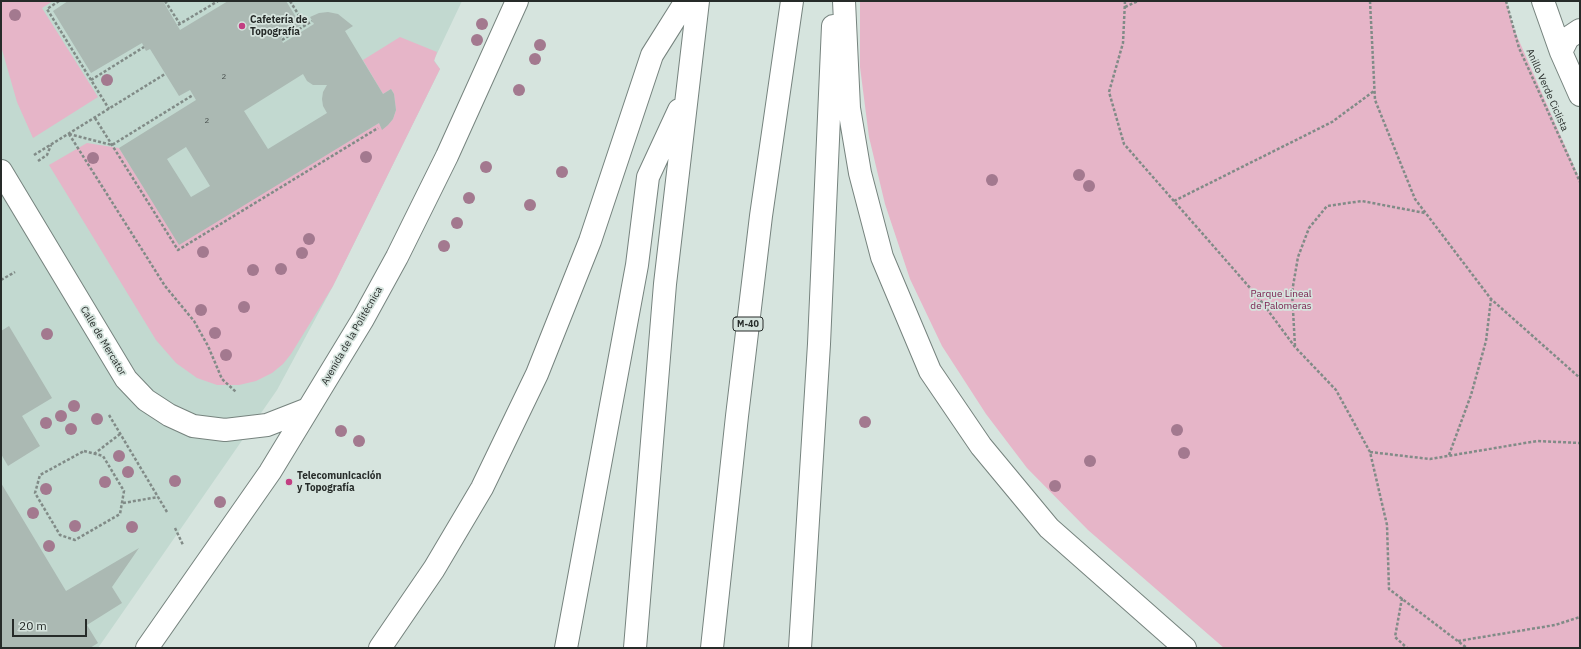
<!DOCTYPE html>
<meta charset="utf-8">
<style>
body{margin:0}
#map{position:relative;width:1581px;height:649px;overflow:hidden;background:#d6e4de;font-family:"IBM Plex Sans",sans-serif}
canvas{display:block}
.frame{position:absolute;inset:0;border:2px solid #262b29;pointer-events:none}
.scale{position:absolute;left:12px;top:619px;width:75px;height:18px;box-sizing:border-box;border:2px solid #262b29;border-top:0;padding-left:5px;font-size:12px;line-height:14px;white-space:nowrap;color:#262b29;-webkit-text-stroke:3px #d6e4de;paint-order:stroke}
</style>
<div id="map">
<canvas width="1581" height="649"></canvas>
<div class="frame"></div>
<div class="scale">20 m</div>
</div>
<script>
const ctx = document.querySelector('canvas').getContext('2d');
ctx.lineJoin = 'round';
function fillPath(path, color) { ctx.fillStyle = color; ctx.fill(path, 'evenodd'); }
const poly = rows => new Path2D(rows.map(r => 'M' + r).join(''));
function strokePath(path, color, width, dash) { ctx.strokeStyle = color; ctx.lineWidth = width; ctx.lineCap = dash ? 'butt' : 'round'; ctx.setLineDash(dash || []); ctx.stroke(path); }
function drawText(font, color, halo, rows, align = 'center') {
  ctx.font = font + ' "IBM Plex Sans",sans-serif'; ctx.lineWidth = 3.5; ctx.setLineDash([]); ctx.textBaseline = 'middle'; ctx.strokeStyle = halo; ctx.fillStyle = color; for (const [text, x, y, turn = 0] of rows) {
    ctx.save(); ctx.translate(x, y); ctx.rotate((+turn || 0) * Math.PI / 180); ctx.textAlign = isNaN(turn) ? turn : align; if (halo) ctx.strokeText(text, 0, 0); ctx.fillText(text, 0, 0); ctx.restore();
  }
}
const built = poly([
 [1,1,462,1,434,60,440,69,333,286,277,390,98,648,1,648]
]);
const green = poly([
 [1,1,53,1,42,8,98,97,33,138,17,102,1,46],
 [860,1,1506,1,1513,27,1580,180,1580,648,1224,648,1088,530,1027,468,986,414,942,346,910,279,885,204,869,137,860,67],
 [400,37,437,52,434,61,440,69,333,286,291,354,283,364,272,373,256,381,239,385,217,385,197,378,176,363,156,340,49,165,87,143,119,148,179,244,379,123,382,129,388,125,393,119,396,110,394,94,391,89,383,94,363,60]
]);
const building = poly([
 [68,1,163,1,180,30,228,1,286,1,301,25,281,38,283,43,314,24,310,17,319,13,328,12,338,14,353,26,345,31,383,94,391,89,394,94,396,110,393,119,388,125,382,130,379,123,179,245,119,148,196,100,190,90,179,96,150,49,146,51,142,43,91,73,53,11],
 [303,74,307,81,313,85,327,85,323,92,322,99,323,106,327,113,268,149,244,111],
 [186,147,210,186,191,197,167,159],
 [9,326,52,398,22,416,40,446,8,466,1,454,1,331],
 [1,483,66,591,139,548,112,587,122,603,87,625,98,643,90,648,1,648]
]);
const path = poly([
 [59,1,47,9,109,109],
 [165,1,180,24],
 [290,1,305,25],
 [1125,1,1123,43,1109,92,1124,144,1258,297,1295,347,1336,390,1370,452,1387,525,1389,589,1467,648],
 [1370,1,1375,100,1415,199,1491,299,1580,378],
 [1506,1,1519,48,1580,182],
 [1125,7,1138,1],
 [178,25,218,1],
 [282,40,312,21],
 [91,80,144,47],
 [95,118,178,250,378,128],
 [69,134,165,286,194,321,208,346,222,379,236,392],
 [69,134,112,145,193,95],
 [34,155,165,74],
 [38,161,47,155,51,145],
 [1174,201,1332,122,1374,91],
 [1,280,15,272],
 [1295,346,1292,292,1298,257,1309,228,1327,206,1362,201,1425,213],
 [109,415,167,512],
 [84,451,103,456,124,491,120,514,75,540,60,535,35,493,40,475,84,451],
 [1370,452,1430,459,1537,441,1580,443],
 [94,454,120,434],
 [1449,455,1471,395,1486,341,1491,299],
 [123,503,158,497],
 [175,528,183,545],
 [1402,598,1395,637,1407,648],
 [1458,641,1555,625,1580,617]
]);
const minor = poly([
 [1,171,126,379,146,400,169,415,193,426,225,430,267,425,308,409],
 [147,648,270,472,363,319,397,257,447,156,517,1]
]);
const tertiary = poly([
 [1543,1,1561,52,1580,95],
 [1561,52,1568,38,1580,30]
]);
const motorway = poly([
 [844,1,849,108,860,173,882,257,930,371,981,446,1049,528,1185,648],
 [380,648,434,569,482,488,537,374,590,241,652,55,686,1],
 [566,648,637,265,648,177,679,110],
 [635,648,665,284,698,1],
 [712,648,737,416,761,216,792,1],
 [800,648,819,344,833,26]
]);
const trees = [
 [15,15],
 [482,24],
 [477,40],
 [540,45],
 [535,59],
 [107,80],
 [519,90],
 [366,157],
 [93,158],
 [486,167],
 [562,172],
 [1079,175],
 [992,180],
 [1089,186],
 [469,198],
 [530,205],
 [457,223],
 [309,239],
 [444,246],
 [203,252],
 [302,253],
 [281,269],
 [253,270],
 [244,307],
 [201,310],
 [215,333],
 [47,334],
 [226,355],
 [74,406],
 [61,416],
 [97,419],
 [865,422],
 [46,423],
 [71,429],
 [1177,430],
 [341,431],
 [359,441],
 [1184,453],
 [119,456],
 [1090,461],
 [128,472],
 [175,481],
 [105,482],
 [1055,486],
 [46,489],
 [220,502],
 [33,513],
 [75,526],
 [132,527],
 [49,546]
];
const markers = [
 [242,26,4,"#c23e82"],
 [289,482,4,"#c23e82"]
];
const numberNames = [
 ["2",224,77],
 ["2",207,121]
];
const shields = [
 [748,324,30]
];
const shieldNames = [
 ["M-40",748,324]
];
const poiNames = [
 ["Cafetería de",250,20],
 ["Topografía",250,32],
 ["Telecomunicación",297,476],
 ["y Topografía",297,488]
];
const streetNames = [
 ["Anillo Verde Ciclista",1547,90,66],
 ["Avenida de la Politécnica",352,336,-60],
 ["Calle de Mercator",103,341,59]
];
const parkNames = [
 ["Parque Lineal",1281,294],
 ["de Palomeras",1281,306]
];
fillPath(built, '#c2d9d0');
fillPath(green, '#e6b5c8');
fillPath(building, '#abb9b3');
strokePath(minor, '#76837e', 24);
strokePath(tertiary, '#76837e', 24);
strokePath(motorway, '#76837e', 24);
strokePath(path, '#818b87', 2.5, [3, 2]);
strokePath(minor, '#fff', 22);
strokePath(tertiary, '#fff', 22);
strokePath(motorway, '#fff', 22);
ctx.fillStyle = '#a3798f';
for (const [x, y] of trees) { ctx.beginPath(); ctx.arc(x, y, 6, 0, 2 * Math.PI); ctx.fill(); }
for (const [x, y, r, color] of markers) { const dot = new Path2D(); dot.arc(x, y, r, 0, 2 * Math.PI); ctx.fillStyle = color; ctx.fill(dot); strokePath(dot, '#d6e4de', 1.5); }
drawText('8px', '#474e4c', null, numberNames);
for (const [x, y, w] of shields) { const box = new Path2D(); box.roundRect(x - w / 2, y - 7, w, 14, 3); ctx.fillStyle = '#d6e4de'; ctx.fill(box); strokePath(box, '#262b29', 1); }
drawText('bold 9px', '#262b29', null, shieldNames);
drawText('bold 10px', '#262b29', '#d6e4de', poiNames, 'left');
drawText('10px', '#262b29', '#d6e4de', streetNames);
drawText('10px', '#7a214f', '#d6e4de', parkNames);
</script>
